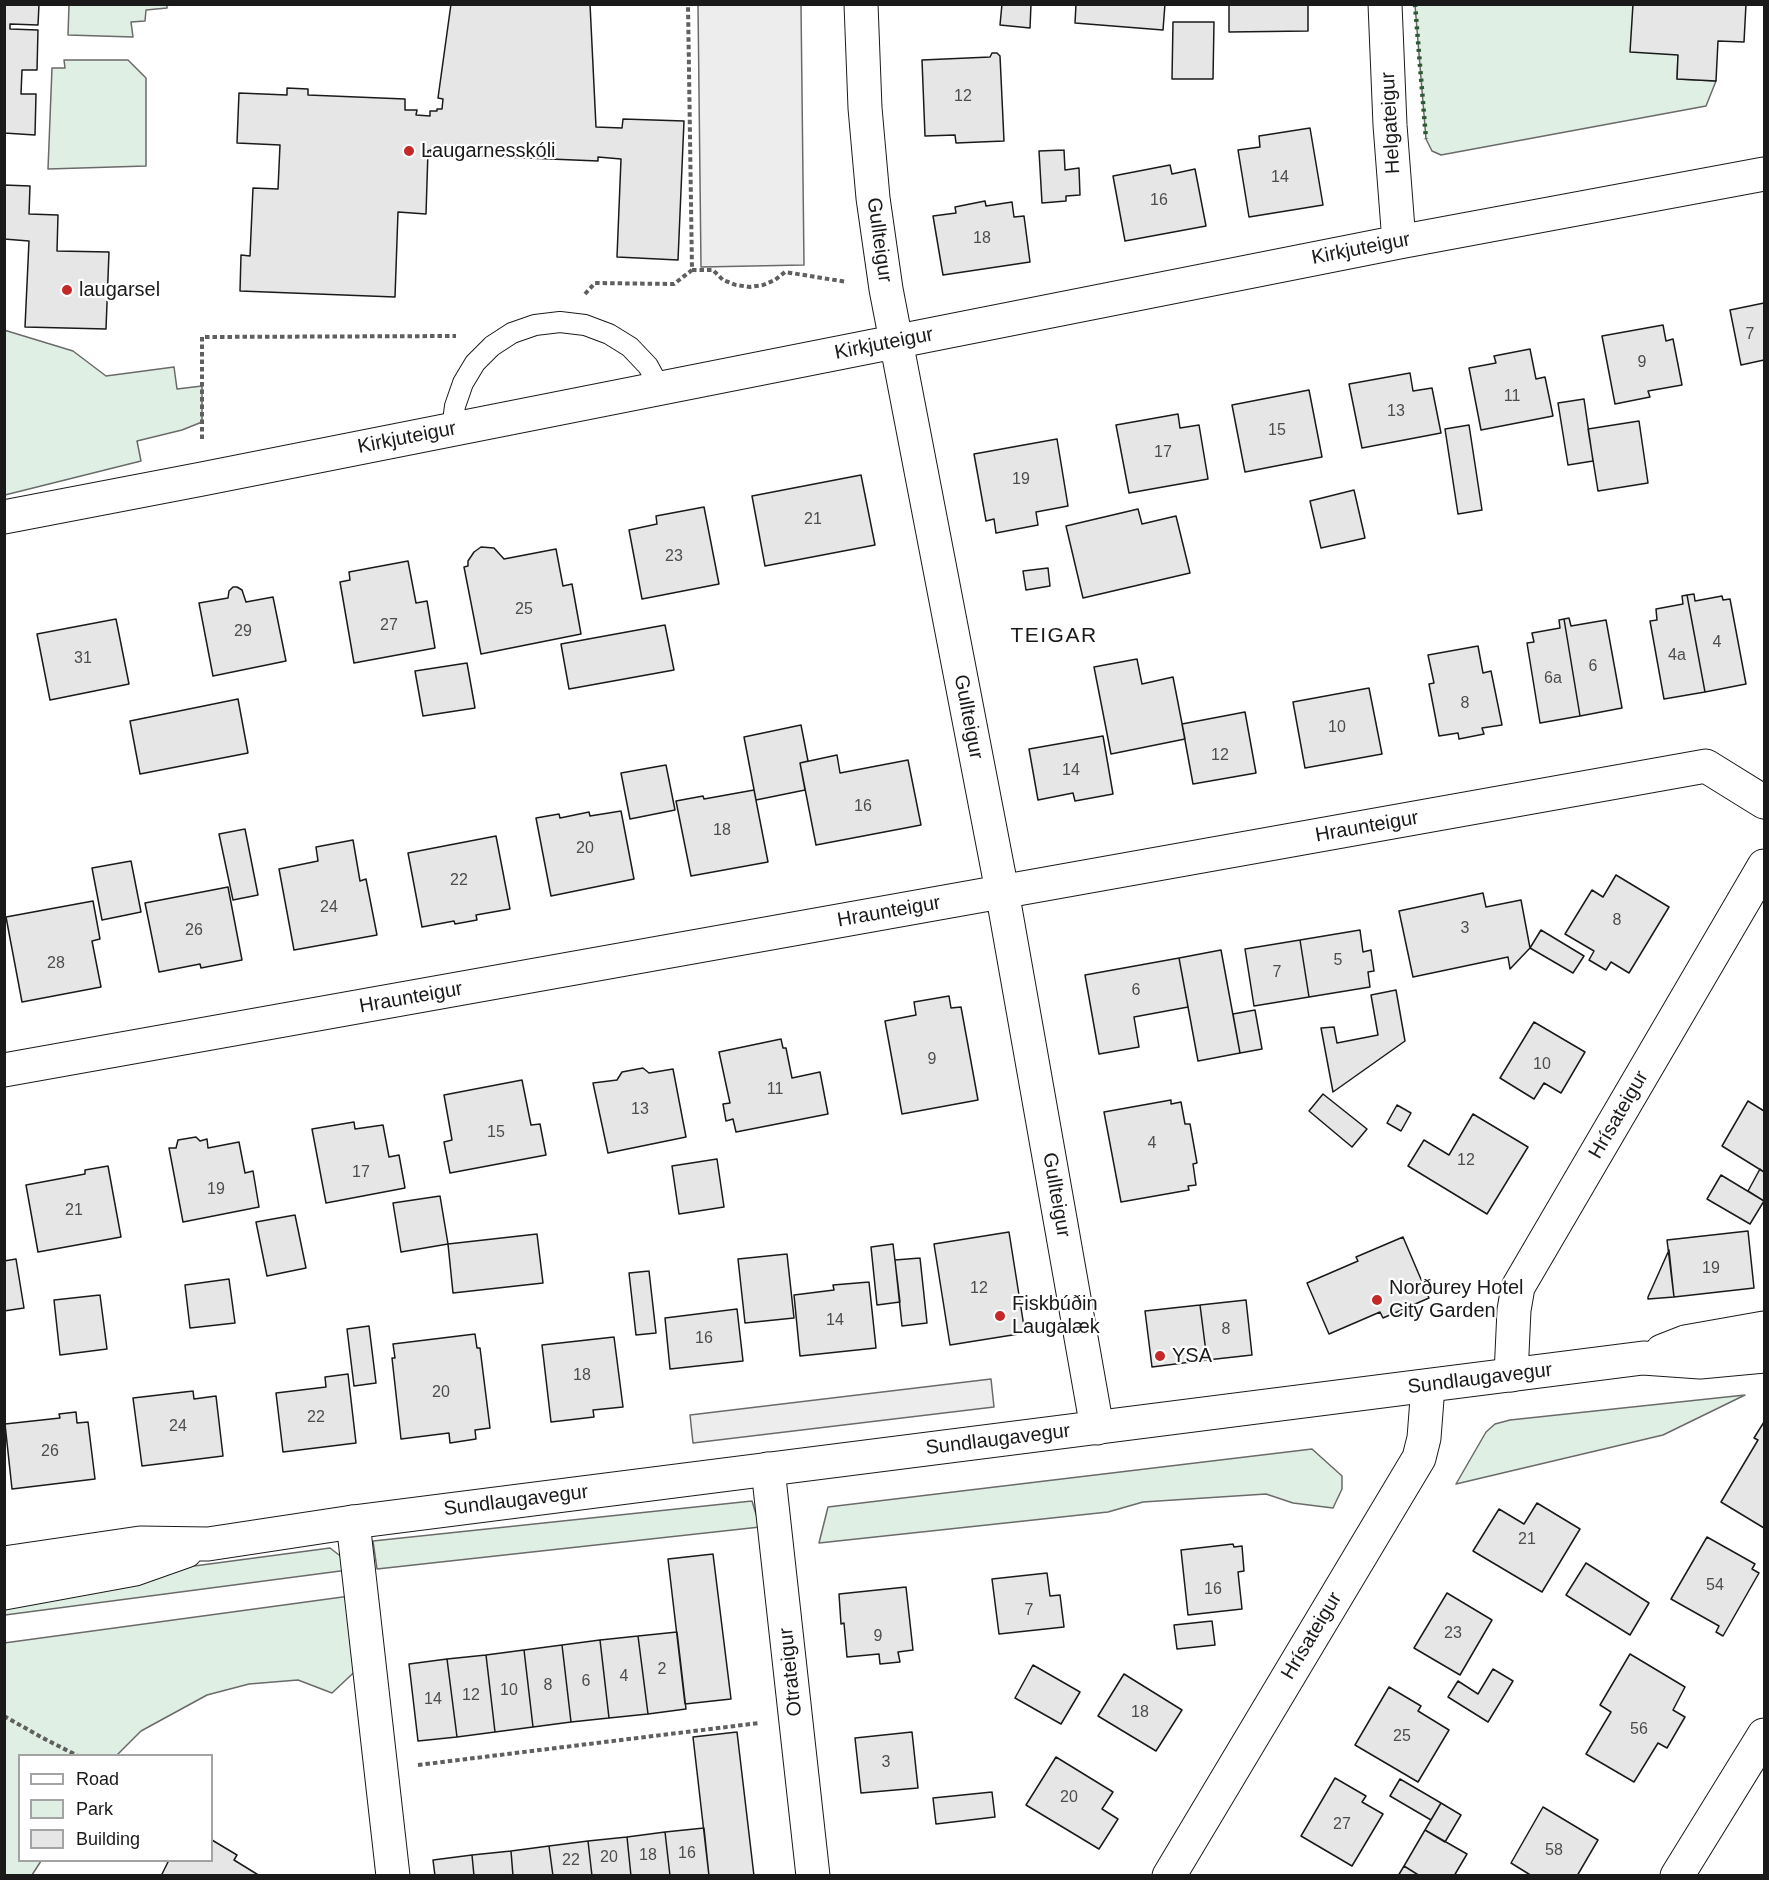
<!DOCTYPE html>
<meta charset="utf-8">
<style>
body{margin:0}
#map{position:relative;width:1769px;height:1880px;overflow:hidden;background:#fff;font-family:Helvetica,sans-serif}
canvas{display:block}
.frame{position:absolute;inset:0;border:6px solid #1a1a1a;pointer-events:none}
.legend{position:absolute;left:18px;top:1754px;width:195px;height:108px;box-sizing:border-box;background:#fff;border:2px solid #a3a3a3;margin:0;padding:8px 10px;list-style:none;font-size:18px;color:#1a1a1a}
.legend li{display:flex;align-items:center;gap:12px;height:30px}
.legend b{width:30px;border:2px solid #a3a3a3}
</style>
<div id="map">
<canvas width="1769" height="1880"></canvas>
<div class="frame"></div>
<ul class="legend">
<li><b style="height:8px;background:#fff"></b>Road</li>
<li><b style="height:16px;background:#e0efe3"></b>Park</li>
<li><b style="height:16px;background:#e6e6e6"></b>Building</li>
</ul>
</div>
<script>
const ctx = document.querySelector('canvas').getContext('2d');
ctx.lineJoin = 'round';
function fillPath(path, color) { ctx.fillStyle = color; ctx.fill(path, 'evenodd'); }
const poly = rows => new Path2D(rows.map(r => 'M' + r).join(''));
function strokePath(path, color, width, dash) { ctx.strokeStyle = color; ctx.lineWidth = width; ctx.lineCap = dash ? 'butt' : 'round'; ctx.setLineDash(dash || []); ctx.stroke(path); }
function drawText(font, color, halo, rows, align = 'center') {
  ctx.font = font + ' Helvetica,sans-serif'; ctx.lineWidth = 4.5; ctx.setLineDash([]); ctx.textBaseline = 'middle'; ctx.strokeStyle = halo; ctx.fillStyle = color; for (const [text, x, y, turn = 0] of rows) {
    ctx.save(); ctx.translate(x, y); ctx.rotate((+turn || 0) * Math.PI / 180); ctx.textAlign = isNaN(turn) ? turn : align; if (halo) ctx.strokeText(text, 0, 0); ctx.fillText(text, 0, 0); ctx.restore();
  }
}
const green = poly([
 [69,5,167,4,167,8,146,10,145,21,131,22,133,37,68,35,69,5],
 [1415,5,1633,5,1678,55,1677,79,1716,81,1706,106,1441,155,1432,151,1426,139,1415,5],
 [64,60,128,60,146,78,146,166,48,169,52,68,65,68,64,60],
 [4,330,73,351,106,376,174,367,177,389,202,386,202,422,182,430,137,441,141,461,5,495,4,330],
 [1745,1395,1663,1435,1456,1484,1486,1432,1495,1424,1510,1420,1745,1395],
 [1312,1449,1342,1476,1342,1489,1333,1508,1293,1503,1266,1494,1143,1502,1108,1512,819,1543,828,1507,1312,1449],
 [752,1501,760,1527,377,1569,373,1541,752,1501],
 [330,1548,343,1558,348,1570,5,1615,4,1607,179,1568,330,1548],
 [350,1596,364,1663,332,1693,298,1680,249,1684,207,1695,141,1731,117,1755,20,1756,20,1860,41,1861,32,1875,5,1875,4,1643,350,1596]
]);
const parking = poly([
 [698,5,801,5,804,265,701,267,698,5],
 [991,1379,994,1407,693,1443,690,1415,991,1379]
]);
const building = poly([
 [4,4,39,4,38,25,10,24,10,29,38,30,37,70,22,70,21,94,36,94,35,135,4,133,4,4],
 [451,4,590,4,596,127,622,128,623,119,684,121,678,260,617,257,621,159,598,157,598,161,431,154,431,150,428,151,426,214,398,212,395,297,240,291,241,255,250,256,253,188,278,189,280,145,237,143,239,93,287,95,287,88,308,89,308,95,405,99,405,110,417,110,416,115,430,116,430,111,437,111,437,109,442,109,443,99,438,98,451,4],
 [1002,4,1031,4,1030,28,1000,25,1002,4],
 [1076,4,1165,4,1163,30,1075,23,1076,4],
 [1229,4,1308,4,1308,31,1229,32,1229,4],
 [1633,4,1746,4,1744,42,1718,41,1716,81,1677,79,1678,55,1630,52,1633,4],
 [1173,22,1214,22,1213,79,1172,79,1173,22],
 [992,53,997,53,1000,56,1004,141,956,143,955,135,925,136,922,60,990,57,992,53],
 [1310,128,1323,205,1249,217,1238,150,1260,147,1259,136,1310,128],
 [1064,150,1065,170,1079,168,1080,195,1066,196,1066,201,1042,203,1039,151,1064,150],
 [1170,165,1172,174,1195,169,1206,226,1125,241,1113,176,1170,165],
 [4,185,30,186,29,214,58,215,57,251,109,252,106,329,25,327,29,241,4,239,4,185],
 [985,201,986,206,1012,202,1014,217,1024,216,1030,262,943,275,933,216,956,213,955,207,985,201],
 [1764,303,1764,360,1741,365,1730,310,1764,303],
 [1663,325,1666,341,1673,339,1682,385,1648,391,1650,397,1615,404,1602,336,1663,325],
 [1530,349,1536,379,1545,377,1553,416,1481,430,1469,368,1496,363,1494,356,1530,349],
 [1410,373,1413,391,1432,388,1441,433,1362,448,1349,384,1410,373],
 [1309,390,1322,457,1245,472,1232,405,1309,390],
 [1584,399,1593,461,1568,465,1558,403,1584,399],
 [1178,414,1180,428,1199,425,1208,479,1129,493,1116,425,1178,414],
 [1639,421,1648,483,1598,491,1588,429,1639,421],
 [1469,425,1482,510,1458,514,1445,429,1469,425],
 [1057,439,1068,506,1036,512,1038,525,996,533,994,519,986,521,974,454,1057,439],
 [861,475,875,545,765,566,752,496,861,475],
 [1354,490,1365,538,1321,548,1310,501,1354,490],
 [704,507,719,584,642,599,629,530,657,524,656,516,704,507],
 [1138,509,1142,524,1176,516,1190,573,1083,598,1066,526,1138,509],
 [481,547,494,548,504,559,556,549,563,586,572,584,581,634,481,654,464,567,468,566,468,561,474,552,481,547],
 [408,561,416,603,427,601,435,648,354,663,340,582,350,580,349,572,408,561],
 [1048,568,1050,586,1026,590,1023,571,1048,568],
 [233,587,237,587,242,590,246,602,273,597,286,661,213,676,199,603,228,598,229,591,233,587],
 [1694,594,1695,601,1722,596,1723,600,1730,599,1746,684,1705,692,1687,595,1694,594],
 [1687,595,1705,692,1664,699,1650,621,1657,620,1656,609,1683,604,1682,596,1687,595],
 [1569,618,1571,626,1606,620,1622,708,1580,716,1564,619,1569,618],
 [116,619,129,684,50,700,37,634,116,619],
 [1564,619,1580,716,1540,723,1527,643,1534,642,1532,633,1560,628,1559,620,1564,619],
 [665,625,674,670,569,689,561,644,665,625],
 [1478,646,1483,673,1491,671,1502,725,1482,728,1484,734,1459,739,1458,733,1439,736,1429,684,1434,683,1428,655,1478,646],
 [1137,659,1142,684,1173,677,1185,739,1111,754,1094,667,1137,659],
 [467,663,475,708,423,716,415,671,467,663],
 [1369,688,1382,754,1305,768,1293,702,1369,688],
 [238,699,248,753,140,774,130,721,238,699],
 [1245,712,1256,773,1193,784,1182,724,1245,712],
 [801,725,808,761,800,763,805,790,756,800,744,737,801,725],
 [1103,736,1113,794,1075,801,1073,793,1038,800,1029,749,1103,736],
 [837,755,840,773,908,760,921,825,816,845,800,763,837,755],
 [666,765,675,810,630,819,621,773,666,765],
 [754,790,768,862,691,876,676,801,703,796,704,799,754,790],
 [621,811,634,879,551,896,536,818,559,814,560,818,589,812,590,816,621,811],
 [245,829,258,895,233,900,219,834,245,829],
 [496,836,510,909,476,915,477,920,455,924,454,921,422,927,408,853,496,836],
 [353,840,360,881,366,879,377,935,294,950,279,869,318,861,316,847,353,840],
 [131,861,141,912,102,920,92,868,131,861],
 [1616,875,1669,907,1629,973,1611,962,1606,970,1589,960,1594,951,1565,934,1592,890,1603,897,1616,875],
 [228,887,242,960,201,968,200,964,159,972,145,903,228,887],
 [1483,893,1486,907,1521,900,1530,948,1510,969,1508,957,1413,977,1399,911,1483,893],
 [93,901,100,939,92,941,101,987,22,1002,6,917,93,901],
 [1360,930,1363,952,1371,950,1374,971,1368,972,1370,987,1309,997,1300,940,1360,930],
 [1541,930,1584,956,1573,973,1530,948,1541,930],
 [1300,940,1309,997,1254,1006,1245,949,1300,940],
 [1221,950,1240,1053,1198,1061,1179,958,1221,950],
 [1179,958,1188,1007,1134,1017,1139,1047,1099,1054,1085,975,1179,958],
 [1396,990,1405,1041,1333,1092,1321,1028,1334,1027,1337,1043,1378,1035,1371,995,1396,990],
 [949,996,951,1008,961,1007,978,1100,902,1114,885,1021,916,1015,914,1002,949,996],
 [1255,1010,1262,1049,1240,1053,1233,1014,1255,1010],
 [1534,1022,1585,1052,1561,1093,1544,1083,1534,1099,1500,1078,1534,1022],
 [781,1039,783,1048,786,1048,792,1078,820,1072,828,1114,736,1132,733,1119,726,1121,723,1104,730,1103,719,1052,781,1039],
 [643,1068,649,1073,673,1069,686,1137,608,1153,593,1083,617,1080,622,1072,643,1068],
 [522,1080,531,1125,540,1124,546,1155,450,1173,444,1142,452,1140,444,1095,522,1080],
 [1323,1094,1367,1129,1352,1147,1309,1111,1323,1094],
 [1171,1100,1171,1104,1181,1102,1185,1124,1190,1124,1197,1163,1193,1164,1196,1185,1188,1186,1189,1190,1121,1202,1104,1112,1171,1100],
 [1748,1101,1764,1111,1764,1172,1722,1146,1748,1101],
 [1397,1105,1411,1113,1401,1131,1387,1123,1397,1105],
 [1473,1114,1528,1147,1487,1214,1408,1166,1424,1140,1449,1155,1473,1114],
 [354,1122,355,1129,383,1125,389,1157,399,1155,405,1188,326,1203,312,1129,354,1122],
 [196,1137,200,1141,207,1139,208,1148,239,1142,245,1173,253,1171,259,1207,183,1222,169,1148,176,1148,178,1140,196,1137],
 [717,1159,724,1207,679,1214,672,1166,717,1159],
 [108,1166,121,1237,38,1252,26,1185,85,1174,85,1170,108,1166],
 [1760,1169,1764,1172,1764,1201,1748,1191,1760,1169],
 [1721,1175,1764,1201,1750,1224,1707,1199,1721,1175],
 [440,1196,448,1244,401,1252,393,1203,440,1196],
 [295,1215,306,1268,267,1276,256,1222,295,1215],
 [1748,1231,1754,1288,1674,1297,1667,1240,1748,1231],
 [1009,1232,1025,1333,950,1345,934,1244,1009,1232],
 [537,1234,543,1283,453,1293,448,1244,537,1234],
 [1403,1237,1429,1298,1383,1318,1380,1312,1329,1334,1307,1283,1358,1261,1356,1257,1403,1237],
 [893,1244,900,1302,877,1305,871,1247,893,1244],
 [1669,1250,1674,1297,1648,1299,1648,1297,1669,1250],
 [787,1254,794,1318,745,1323,738,1259,787,1254],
 [920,1258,927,1323,902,1326,895,1260,920,1258],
 [16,1259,24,1308,4,1311,4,1261,16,1259],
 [649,1271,656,1333,636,1335,629,1273,649,1271],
 [229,1279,235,1323,190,1328,185,1285,229,1279],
 [869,1282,876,1348,800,1356,794,1295,834,1290,833,1285,869,1282],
 [100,1295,107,1349,60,1355,54,1300,100,1295],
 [1246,1300,1252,1355,1207,1360,1200,1305,1246,1300],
 [1200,1305,1207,1360,1152,1367,1145,1311,1200,1305],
 [737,1309,743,1361,670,1369,665,1318,737,1309],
 [369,1326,376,1383,354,1386,347,1329,369,1326],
 [475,1334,477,1348,480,1348,490,1428,475,1430,476,1439,450,1443,449,1433,401,1439,392,1358,395,1358,393,1344,475,1334],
 [614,1337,623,1407,593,1410,594,1417,551,1422,542,1345,614,1337],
 [348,1374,356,1443,283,1452,276,1393,326,1387,325,1377,348,1374],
 [193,1391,194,1399,216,1396,223,1456,142,1466,133,1398,193,1391],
 [76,1412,77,1423,88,1422,95,1479,12,1489,5,1424,60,1418,59,1414,76,1412],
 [1764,1422,1764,1528,1721,1502,1758,1440,1754,1438,1764,1422],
 [1537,1503,1580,1529,1542,1592,1473,1551,1499,1509,1524,1524,1537,1503],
 [1707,1537,1755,1564,1752,1569,1759,1573,1723,1636,1716,1632,1719,1626,1671,1599,1707,1537],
 [1233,1544,1234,1547,1242,1546,1244,1571,1238,1572,1242,1609,1188,1615,1181,1550,1233,1544],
 [713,1554,731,1699,685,1704,668,1559,713,1554],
 [1586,1563,1649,1603,1630,1635,1566,1595,1586,1563],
 [1047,1573,1050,1596,1060,1595,1064,1627,999,1634,992,1579,1047,1573],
 [906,1587,913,1650,898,1652,900,1662,880,1664,879,1654,847,1657,844,1623,841,1624,839,1594,906,1587],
 [1447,1593,1492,1620,1460,1675,1414,1648,1447,1593],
 [1212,1621,1215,1645,1177,1649,1174,1625,1212,1621],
 [677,1632,686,1709,648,1714,638,1636,677,1632],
 [638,1636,648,1714,609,1718,600,1640,638,1636],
 [600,1640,609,1718,571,1722,562,1645,600,1640],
 [562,1645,571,1722,533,1727,524,1650,562,1645],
 [524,1650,533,1727,495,1732,486,1655,524,1650],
 [1630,1654,1685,1687,1673,1710,1685,1717,1667,1748,1658,1743,1634,1782,1586,1754,1611,1712,1600,1705,1630,1654],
 [486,1655,495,1732,457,1737,447,1659,486,1655],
 [447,1659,457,1737,418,1741,409,1664,447,1659],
 [1033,1665,1080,1692,1061,1724,1015,1698,1033,1665],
 [1493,1669,1513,1681,1488,1722,1448,1697,1458,1681,1478,1694,1493,1669],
 [1124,1674,1182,1710,1156,1751,1098,1716,1124,1674],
 [1389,1687,1421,1706,1418,1711,1449,1730,1418,1782,1355,1745,1389,1687],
 [737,1732,754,1876,709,1876,693,1737,737,1732],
 [912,1732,918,1788,861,1793,855,1738,912,1732],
 [1056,1757,1113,1792,1102,1809,1118,1819,1099,1849,1026,1805,1056,1757],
 [1335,1778,1366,1796,1362,1802,1383,1814,1352,1866,1301,1836,1335,1778],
 [1400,1779,1441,1803,1431,1820,1390,1796,1400,1779],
 [992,1792,995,1817,936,1824,933,1798,992,1792],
 [1441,1803,1461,1815,1445,1842,1425,1830,1441,1803],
 [1543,1807,1598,1840,1577,1876,1532,1876,1511,1863,1543,1807],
 [704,1828,709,1876,670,1876,665,1832,704,1828],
 [1425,1830,1467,1854,1454,1876,1420,1876,1404,1866,1425,1830],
 [665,1832,670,1876,631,1876,627,1837,665,1832],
 [627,1837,631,1876,592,1876,588,1841,627,1837],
 [212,1840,237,1855,234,1860,260,1876,161,1876,169,1860,212,1860,212,1840],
 [588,1841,592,1876,553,1876,549,1846,588,1841],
 [549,1846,553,1876,513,1876,511,1851,549,1846],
 [511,1851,513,1876,474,1876,472,1855,511,1851],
 [472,1855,474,1876,435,1876,433,1860,472,1855],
 [1404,1866,1420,1876,1398,1876,1404,1866]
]);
const path = poly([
 [692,270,713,270,723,280,736,285,750,287,763,285,775,280,785,272,847,282],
 [585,294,595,283,674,284,692,270,688,4],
 [202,439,202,337,456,336],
 [4,1716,41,1737,78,1756],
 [418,1765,759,1723]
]);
const service = poly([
 [452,429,455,406,463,383,475,363,492,346,512,333,535,325,560,322,585,325,609,334,630,347,648,366,660,388]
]);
const minor = poly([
 [861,4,865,108,873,198,886,289,1002,891,1097,1428],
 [1385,4,1390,125,1399,242],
 [4,517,202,479,1399,242,1764,174],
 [4,1070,1706,766,1764,802],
 [1511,1375,1514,1310,1518,1287,1764,866],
 [768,1469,813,1876],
 [353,1522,393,1876],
 [1169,1876,1419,1458,1424,1438,1428,1386],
 [1677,1876,1764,1735]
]);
const tertiary = poly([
 [1662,1351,1685,1342,1764,1328],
 [4,1563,140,1543,208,1544,353,1522,1643,1358,1700,1362,1764,1356],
 [4,1593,135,1569,186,1551]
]);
const hedge = poly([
 [1415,4,1426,139]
]);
const markers = [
 [409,151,6,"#c62828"],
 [67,290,6,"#c62828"],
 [1377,1300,6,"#c62828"],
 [1000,1316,6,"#c62828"],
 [1160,1356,6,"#c62828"]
];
const numberNames = [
 ["12",963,97],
 ["14",1280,178],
 ["16",1159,201],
 ["18",982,239],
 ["7",1750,335],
 ["9",1642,363],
 ["11",1512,397],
 ["13",1396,412],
 ["15",1277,431],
 ["17",1163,453],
 ["19",1021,480],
 ["21",813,520],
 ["23",674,557],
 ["25",524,610],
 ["27",389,626],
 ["29",243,632],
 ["4",1717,643],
 ["4a",1677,656],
 ["31",83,659],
 ["6",1593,667],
 ["6a",1553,679],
 ["8",1465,704],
 ["10",1337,728],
 ["12",1220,756],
 ["14",1071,771],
 ["16",863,807],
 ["18",722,831],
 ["20",585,849],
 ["22",459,881],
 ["24",329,908],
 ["8",1617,921],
 ["3",1465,929],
 ["26",194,931],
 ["5",1338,961],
 ["28",56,964],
 ["7",1277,973],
 ["6",1136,991],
 ["9",932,1060],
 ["10",1542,1065],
 ["11",775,1090],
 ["13",640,1110],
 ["15",496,1133],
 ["4",1152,1144],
 ["12",1466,1161],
 ["17",361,1173],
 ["19",216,1190],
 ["21",74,1211],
 ["19",1711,1269],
 ["12",979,1289],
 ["14",835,1321],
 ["8",1226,1330],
 ["16",704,1339],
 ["18",582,1376],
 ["20",441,1393],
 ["22",316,1418],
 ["24",178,1427],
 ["26",50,1452],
 ["21",1527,1540],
 ["54",1715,1586],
 ["16",1213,1590],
 ["7",1029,1611],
 ["23",1453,1634],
 ["9",878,1637],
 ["2",662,1670],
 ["4",624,1677],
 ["6",586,1682],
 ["8",548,1686],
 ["10",509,1691],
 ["12",471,1696],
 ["14",433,1700],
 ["18",1140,1713],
 ["56",1639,1730],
 ["25",1402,1737],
 ["3",886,1763],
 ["20",1069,1798],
 ["27",1342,1825],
 ["58",1554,1851],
 ["16",687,1854],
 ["18",648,1856],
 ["20",609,1858],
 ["22",571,1861]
];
const streetNames = [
 ["Helgateigur",1391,123,-93],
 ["Gullteigur",879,240,82],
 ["Kirkjuteigur",1361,249,-11],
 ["Kirkjuteigur",884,344,-11],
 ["Kirkjuteigur",407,438,-11],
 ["Gullteigur",968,717,79],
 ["Hraunteigur",1367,827,-10],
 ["Hraunteigur",889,912,-10],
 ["Hraunteigur",411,998,-10],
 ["Hrísateigur",1619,1115,-60],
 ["Gullteigur",1056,1195,80],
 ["Sundlaugavegur",1480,1379,-7],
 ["Sundlaugavegur",998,1440,-7],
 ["Sundlaugavegur",516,1501,-7],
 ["Hrísateigur",1312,1636,-59],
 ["Otrateigur",791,1672,-96]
];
const poiNames = [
 ["Laugarnesskóli",421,151],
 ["laugarsel",79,290],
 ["Norðurey Hotel",1389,1288],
 ["City Garden",1389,1311],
 ["Fiskbúðin",1012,1304],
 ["Laugalæk",1012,1327],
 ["YSA",1172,1356]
];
const neighbourhoodNames = [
 ["TEIGAR",1054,636]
];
fillPath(green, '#e0efe3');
strokePath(green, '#6a6a6a', 1.5);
fillPath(parking, '#ededed');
strokePath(parking, '#6a6a6a', 1.5);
fillPath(building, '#e6e6e6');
strokePath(building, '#1a1a1a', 1.5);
strokePath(service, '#1a1a1a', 22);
strokePath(minor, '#1a1a1a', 35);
strokePath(tertiary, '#1a1a1a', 35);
strokePath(path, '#5f5f5f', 4, [4.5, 3]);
strokePath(service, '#fff', 20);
strokePath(minor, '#fff', 33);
strokePath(tertiary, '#fff', 33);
strokePath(hedge, '#2b5a34', 4.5, [3, 4.5]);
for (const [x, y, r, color] of markers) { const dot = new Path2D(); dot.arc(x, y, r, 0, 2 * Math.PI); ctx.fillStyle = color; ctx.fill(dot); strokePath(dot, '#fff', 2); }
drawText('16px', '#4d4d4d', null, numberNames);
drawText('20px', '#1a1a1a', '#fff', streetNames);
drawText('20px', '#1a1a1a', '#fff', poiNames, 'left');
ctx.letterSpacing = '1.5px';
drawText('21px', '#1a1a1a', '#fff', neighbourhoodNames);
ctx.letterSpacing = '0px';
</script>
